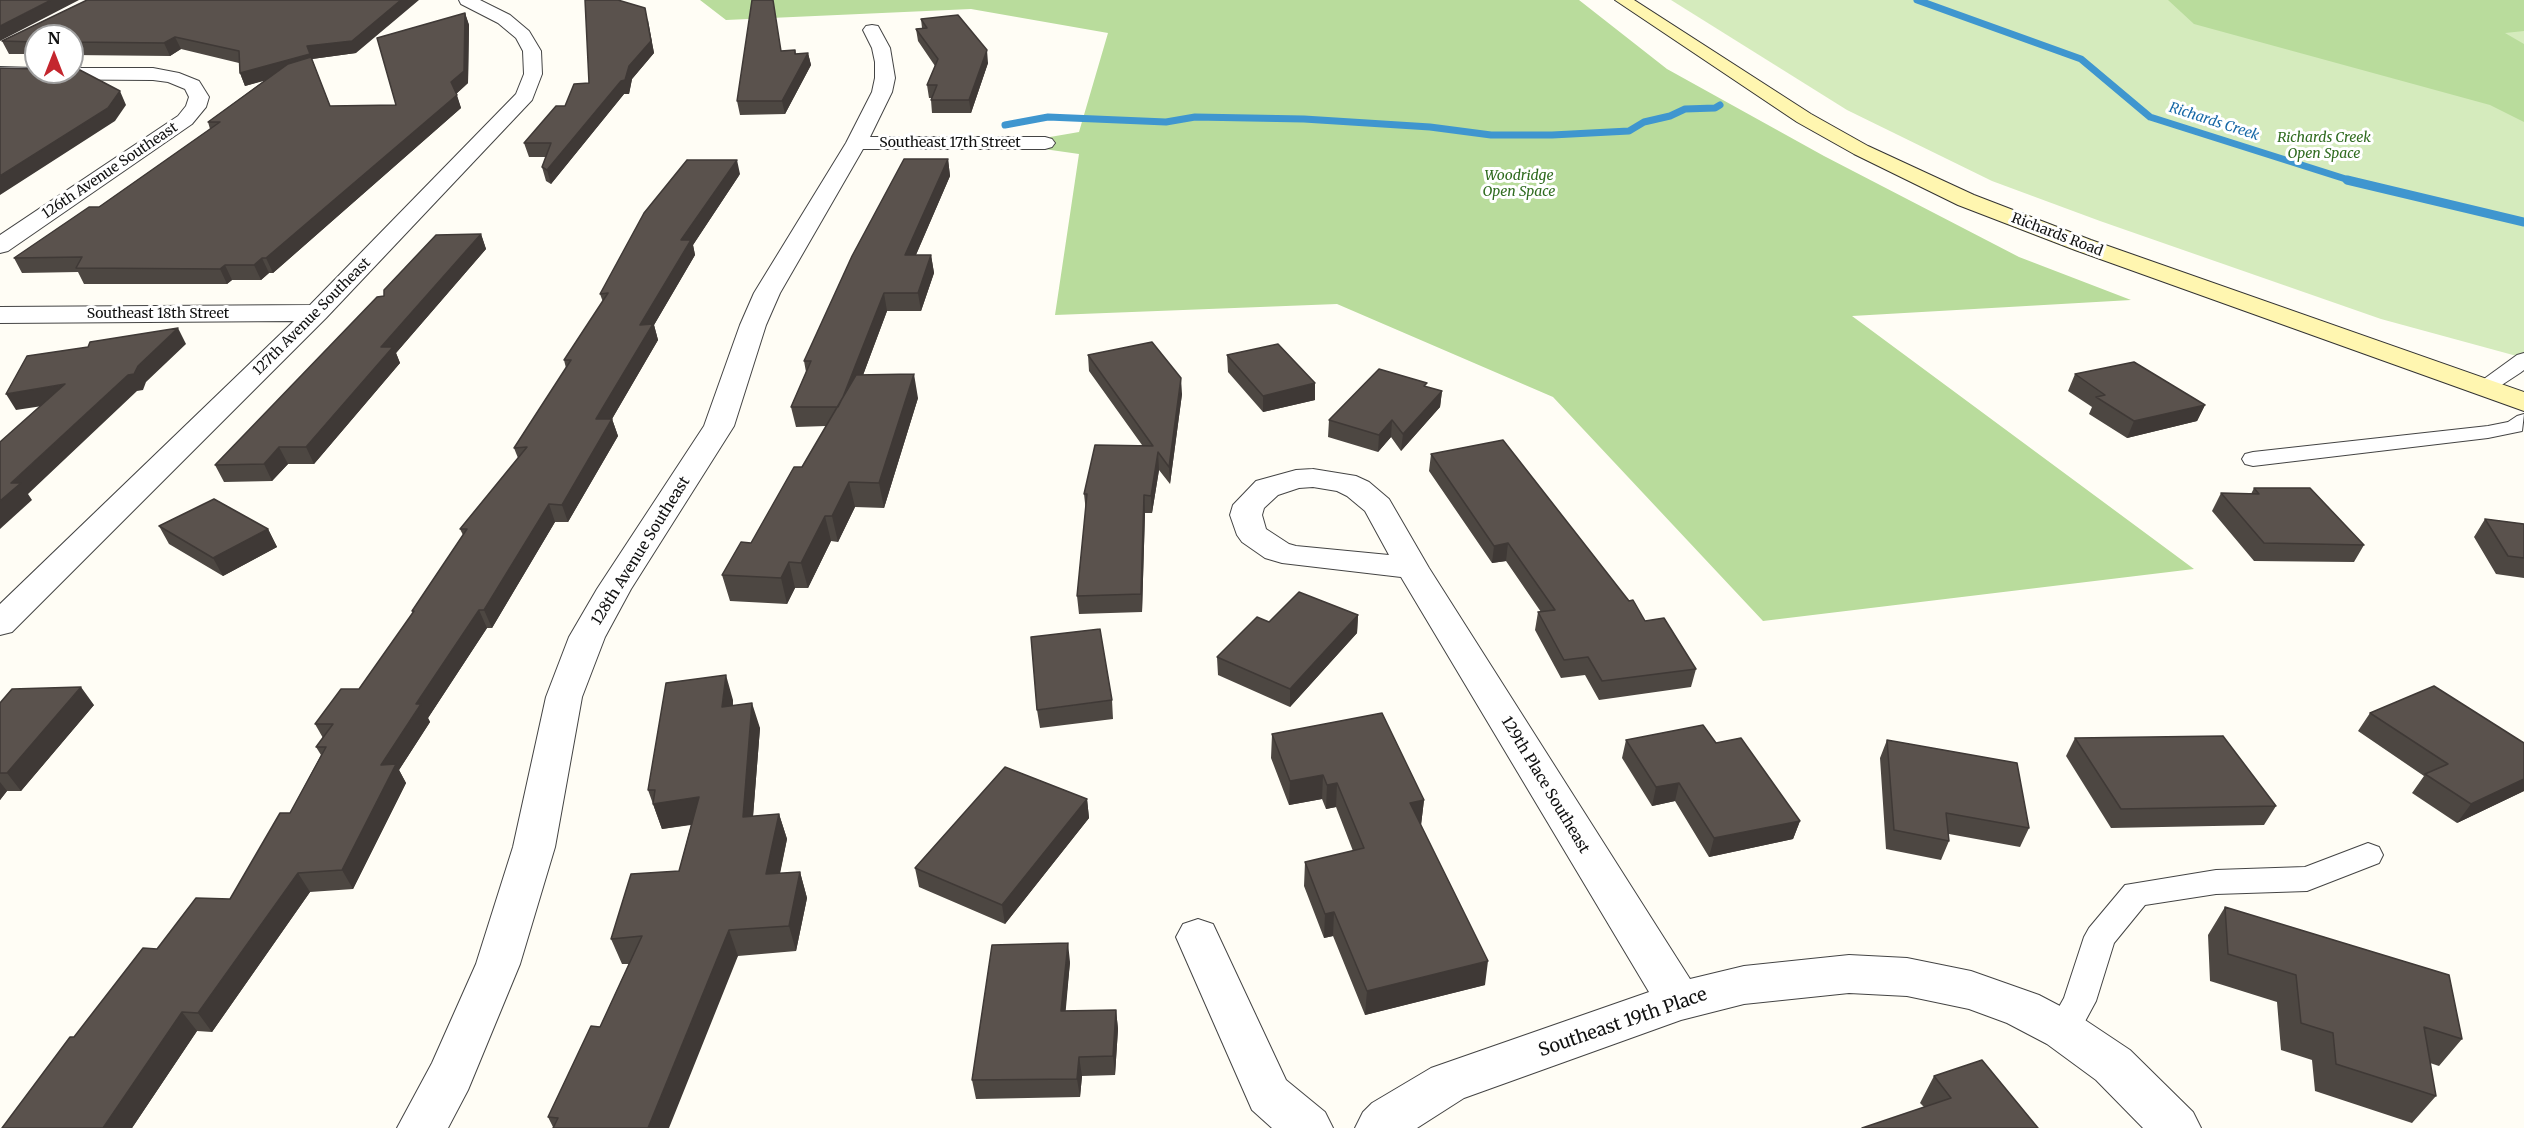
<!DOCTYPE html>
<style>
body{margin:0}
#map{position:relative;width:2524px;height:1128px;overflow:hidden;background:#fffdf5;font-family:Merriweather,serif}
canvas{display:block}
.north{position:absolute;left:24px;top:24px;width:60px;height:60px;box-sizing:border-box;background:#fff;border:2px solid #a0a0a0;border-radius:50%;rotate:0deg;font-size:16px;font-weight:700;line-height:24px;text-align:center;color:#111}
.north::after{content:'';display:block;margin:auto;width:21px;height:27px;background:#c4262e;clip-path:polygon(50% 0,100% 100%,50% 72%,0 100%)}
</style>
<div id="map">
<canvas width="2524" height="1128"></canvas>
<div class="north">N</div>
</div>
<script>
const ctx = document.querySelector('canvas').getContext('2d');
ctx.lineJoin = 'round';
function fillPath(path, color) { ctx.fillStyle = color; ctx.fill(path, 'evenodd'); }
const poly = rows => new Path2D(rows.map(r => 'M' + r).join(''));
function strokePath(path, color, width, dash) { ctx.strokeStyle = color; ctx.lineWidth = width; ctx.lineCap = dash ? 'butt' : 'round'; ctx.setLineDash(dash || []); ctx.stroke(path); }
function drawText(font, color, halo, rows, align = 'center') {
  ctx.font = font + ' Merriweather,serif'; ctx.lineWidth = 6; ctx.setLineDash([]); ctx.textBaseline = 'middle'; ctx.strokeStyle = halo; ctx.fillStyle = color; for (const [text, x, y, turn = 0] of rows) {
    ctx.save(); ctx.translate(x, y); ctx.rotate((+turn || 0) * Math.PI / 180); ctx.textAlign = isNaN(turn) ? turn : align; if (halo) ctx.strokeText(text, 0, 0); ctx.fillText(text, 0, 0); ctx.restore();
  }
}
const green = poly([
 [1671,0,2524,0,2524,358,2381,319,2100,221,1992,181,1847,110]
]);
const forest = poly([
 [700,0,1579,0,1667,69,1824,156,2019,257,2131,300,1852,316,2194,569,1763,621,1553,397,1337,304,1055,315,1079,154,1044,149,1050,137,1079,132,1108,33,971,9,726,20],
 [2168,0,2524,0,2524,31,2505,33,2524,44,2524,122,2490,105,2194,24]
]);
const streamFar1 = poly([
 [1917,0,2081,59,2150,117,2352,181],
 [1005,125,1048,117,1166,122,1195,117,1304,119,1430,127,1491,135,1552,135,1629,131,1644,122,1670,116,1685,109,1715,108,1720,105]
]);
const stream = poly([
 [2347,180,2524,222]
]);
const service = poly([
 [2524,353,2524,370,2520,373,2491,392,2477,392,2474,388,2477,384,2517,355,2524,353],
 [2524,414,2522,431,2488,438,2253,466,2245,464,2242,459,2245,454,2253,452,2488,426,2508,422,2517,416,2524,414],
 [2368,843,2379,847,2383,855,2379,863,2307,891,2216,894,2145,905,2114,943,2096,1001,2075,1040,2063,1045,2051,1040,2046,1030,2064,998,2084,937,2089,928,2125,885,2216,870,2305,867,2368,843]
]);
const minor = poly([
 [459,0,480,0,510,15,529,31,541,51,542,74,532,100,326,318,12,632,0,635,0,604,294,321,0,323,0,307,310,305,516,94,524,74,523,51,516,38,498,23,461,4,459,0],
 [872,25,878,26,890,48,895,78,892,92,870,137,1045,137,1052,139,1055,143,1052,147,1045,149,863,149,780,293,766,325,734,426,631,589,605,637,582,697,555,847,520,964,468,1090,448,1128,397,1128,432,1063,476,964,513,847,546,697,569,637,597,589,704,426,740,325,754,293,846,143,872,92,875,78,875,62,872,48,863,30,866,26,872,25],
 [0,67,36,68,36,72,72,72,72,68,153,68,179,73,199,81,209,97,206,107,192,124,8,251,0,253,0,235,178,116,186,106,189,97,185,89,168,82,153,80,0,79,0,67],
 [1313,469,1356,476,1369,482,1389,499,1429,568,1690,979,1744,966,1849,955,1907,958,1971,971,2039,995,2079,1016,2130,1050,2193,1112,2201,1128,2143,1128,2096,1080,2047,1044,2007,1023,1969,1009,1907,996,1849,993,1744,1004,1681,1020,1464,1098,1417,1128,1355,1128,1363,1112,1372,1103,1431,1068,1649,992,1401,577,1282,563,1265,558,1242,542,1237,535,1230,515,1233,505,1256,481,1296,470,1313,469],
 [1313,487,1337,491,1347,496,1365,511,1389,555,1296,546,1289,544,1266,529,1262,515,1264,508,1278,495,1299,488,1313,487],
 [1198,919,1213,924,1286,1080,1325,1112,1333,1128,1272,1128,1252,1110,1176,937,1183,924,1198,919]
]);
const secondary = poly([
 [1615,0,1634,0,1811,114,1868,146,1974,195,2091,240,2524,392,2524,411,2075,250,1958,205,1854,154,1797,122,1615,0]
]);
const wall = poly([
 [87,0,356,53,312,59,330,106,396,105,465,13,469,25,468,83,456,94,461,108,273,273,269,273,261,280,232,280,227,284,84,284,78,272,22,273,14,258,99,207,210,129,208,122,265,80,245,86,240,73,239,63,181,49,170,56,72,55,72,36,36,36,36,54,9,54,2,41],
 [921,19,988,63,971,113,932,113,931,100,931,98,929,98,927,85,935,66,918,41,916,29,922,28],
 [648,20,654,53,632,79,629,94,624,94,551,184,546,181,542,167,546,157,529,157,524,143,565,106,589,83],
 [795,50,796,54,808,53,811,65,785,114,740,115,737,101,782,51],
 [948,159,950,176,916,255,931,255,934,273,921,311,887,311,863,375,918,398,884,508,855,507,838,542,831,541,808,588,795,588,787,604,730,601,722,575,751,543,802,467,826,426,796,427,791,407,806,372,804,361],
 [740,174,693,245,695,255,654,325,658,340,612,419,618,436,568,522,555,522,492,628,487,628,428,718,430,722,399,770,406,783,353,889,310,892,212,1032,197,1031,132,1128,2,1128,74,1037,157,949,230,899,290,813,321,755,316,747,323,738,315,724,359,689,413,613,412,611,463,535,460,529,518,458,514,448,566,368,564,360,603,302,600,294],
 [481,234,486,249,396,353,400,363,314,464,288,464,272,481,224,482,215,465,384,296],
 [1088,355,1182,394,1170,484,1159,470,1152,513,1145,513,1142,612,1079,614,1077,596,1086,512,1084,494,1142,445,1089,371],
 [1227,355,1315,400,1263,412,1228,372],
 [2075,374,2205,405,2197,421,2127,438,2089,414,2092,407,2068,391],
 [1427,387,1442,391,1440,407,1401,451,1391,437,1378,452,1328,437,1329,420],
 [1431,454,1645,621,1696,669,1691,687,1599,700,1585,675,1561,678,1535,630,1538,612,1541,612,1506,561,1492,563,1429,471],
 [2254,488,2364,545,2354,562,2254,561,2212,511,2221,493,2251,494],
 [2485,519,2524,524,2524,578,2496,574,2474,537],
 [159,526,268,529,277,547,223,576,169,544],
 [1358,615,1357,633,1290,707,1218,675,1217,657,1269,622],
 [733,700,733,705,760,728,753,816,779,814,787,839,780,874,800,872,807,898,796,951,738,956,553,1127,548,1117,600,1027,629,964,622,964,611,939,679,871,691,825,662,829,648,790],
 [1112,700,1113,719,1040,728,1037,710],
 [0,703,94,705,21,791,7,791,0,800],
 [2370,713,2524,743,2524,791,2457,823,2412,793,2424,776,2358,731],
 [1272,734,1424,800,1421,825,1420,825,1485,985,1365,1015,1333,936,1324,938,1304,886,1305,862,1353,851,1336,807,1326,809,1322,799,1289,805,1271,758],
 [2075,738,2276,806,2264,825,2111,828,2066,756],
 [1626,740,1716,743,1800,821,1793,839,1709,857,1675,801,1652,806,1622,758],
 [1887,740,2029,828,2020,847,1949,834,1949,841,1941,860,1886,849,1880,758],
 [1087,799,1089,818,1005,924,919,887,915,868],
 [2225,907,2462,1039,2439,1066,2430,1063,2436,1096,2412,1123,2315,1091,2312,1060,2281,1050,2277,1002,2210,981,2208,935],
 [1070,962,1065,1011,1116,1010,1118,1029,1115,1075,1082,1076,1080,1097,976,1099,972,1080],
 [1934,1076,2038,1128,1924,1107,1920,1103]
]);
const shadedWall = poly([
 [51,0,79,0,0,41,0,26],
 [401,0,419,0,356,53,312,59,307,46],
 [645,8,654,53,632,79,629,94,624,94,551,184,547,170],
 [465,13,469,25,468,83,455,95,451,82],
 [175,37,181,49,170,56,164,43],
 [987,50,988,63,971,113,969,100],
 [808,53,811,65,785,114,782,101],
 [310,54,335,119,315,67,245,86,240,73],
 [120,91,126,105,115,121,0,195,0,176],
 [457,95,461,108,273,273,266,258],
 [948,159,950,176,908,273,905,255],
 [737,160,740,174,693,245,695,255,654,325,658,340,602,436,596,419,640,325,681,240],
 [481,234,486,249,396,353,400,363,314,464,306,447,381,347],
 [931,255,934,273,921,311,918,293],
 [262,258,269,273,261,280,254,265],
 [225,265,232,280,227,284,220,269],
 [884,293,887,311,844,426,839,407],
 [178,328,186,344,146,382,143,390,137,391,28,494,32,500,0,529,0,501,11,483],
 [914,374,918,398,884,508,879,483],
 [1181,378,1182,394,1170,484,1169,467],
 [1315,383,1315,400,1263,412,1263,396],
 [65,384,75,401,16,410,6,394],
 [1442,391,1440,407,1401,451,1403,434],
 [2205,405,2197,421,2127,438,2134,421],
 [612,419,618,436,568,522,562,505],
 [1392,420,1391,437,1378,452,1379,435],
 [279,447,288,464,272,481,264,464],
 [1158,452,1159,470,1152,513,1151,496],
 [849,482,855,507,838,542,832,516],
 [1144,495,1145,513,1142,612,1141,594],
 [549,504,555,522,492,628,484,610],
 [825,516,831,541,808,588,801,563],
 [268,529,277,547,223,576,213,558],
 [1508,543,1506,561,1492,563,1494,546],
 [789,562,795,588,787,604,781,578],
 [479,610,487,628,428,718,430,722,399,770,406,783,353,889,342,870,381,765,416,704],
 [1358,615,1357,633,1290,707,1290,689],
 [726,675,733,700,730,731,722,707],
 [81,687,94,705,21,791,7,773],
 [752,703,760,728,751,842,743,817],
 [1323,775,1322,799,1289,805,1290,781],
 [2524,779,2524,791,2457,823,2471,804],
 [0,782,7,791,0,800],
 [1337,783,1336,807,1326,809,1327,785],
 [1679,783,1675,801,1652,806,1656,787],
 [699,797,707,822,662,829,653,804],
 [1087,799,1089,818,1005,924,1002,905],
 [1424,800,1421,825,1407,827,1410,803],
 [779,814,787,839,774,900,766,874],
 [1800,821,1793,839,1709,857,1714,838],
 [800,872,807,898,796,951,789,926],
 [298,873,310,892,212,1032,198,1013],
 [1334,912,1333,936,1324,938,1325,914],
 [729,930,738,956,669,1128,648,1128],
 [1068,943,1070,962,1064,1030,1061,1011],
 [1488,961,1485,985,1365,1015,1367,991],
 [1116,1010,1118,1029,1115,1075,1113,1056],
 [182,1012,197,1031,132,1128,103,1128],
 [1079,1057,1082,1076,1080,1097,1077,1079]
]);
const building = poly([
 [0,0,51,0,0,26,0,0],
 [87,0,401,0,352,41,307,46,310,54,240,73,239,51,175,37,164,43,72,42,72,36,36,36,36,42,2,41,87,0],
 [585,0,618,0,645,8,651,41,629,66,625,80,621,81,547,170,542,167,551,143,524,143,556,106,565,106,574,84,589,83,585,0],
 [752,0,773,0,781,51,795,50,795,54,808,53,782,101,737,101,752,0],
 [465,13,464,71,451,82,457,95,266,258,262,258,254,265,225,265,220,269,76,268,82,257,14,258,89,207,99,207,220,122,208,122,288,64,311,57,330,106,396,105,377,38,465,13],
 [958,15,987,50,969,100,931,100,937,85,927,85,938,59,916,29,927,28,921,19,958,15],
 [0,68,36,69,36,72,72,72,72,69,78,69,120,91,108,108,0,176,0,68],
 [904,159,948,159,905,255,931,255,918,293,884,293,843,397,838,407,791,407,811,361,804,361,852,256,904,159],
 [687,160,737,160,681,240,691,240,640,325,653,324,596,419,612,419,562,505,549,504,484,610,479,610,416,704,421,704,381,765,396,764,342,870,298,873,198,1013,182,1012,103,1128,2,1128,70,1037,74,1037,143,948,157,949,196,898,230,899,280,813,290,813,326,747,316,747,333,724,315,724,341,689,359,689,414,611,412,611,467,529,460,529,527,447,514,448,571,360,564,360,608,293,600,294,644,213,687,160],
 [481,234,381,347,393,347,306,447,279,447,264,464,215,465,377,297,384,296,384,290,436,235,481,234],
 [178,328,138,366,134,374,128,375,11,483,21,483,0,501,0,442,65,384,6,394,27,356,88,347,90,342,178,328],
 [1152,342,1181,378,1169,467,1158,452,1151,496,1144,495,1141,594,1077,596,1087,494,1084,494,1095,445,1153,446,1088,355,1152,342],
 [1278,344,1315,383,1263,396,1227,355,1278,344],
 [2134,362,2205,405,2134,421,2096,397,2105,395,2075,374,2134,362],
 [1379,369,1427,383,1424,386,1442,391,1403,434,1392,420,1379,435,1329,420,1379,369],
 [914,374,879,483,849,482,832,516,825,516,801,563,789,562,781,578,722,575,741,542,751,543,794,467,802,467,856,375,914,374],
 [1503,440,1629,601,1633,600,1645,621,1664,618,1696,669,1602,681,1588,657,1564,660,1538,612,1555,610,1508,543,1494,546,1431,454,1503,440],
 [2254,488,2310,488,2364,545,2264,543,2221,493,2259,494,2254,488],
 [214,499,268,529,213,558,159,526,214,499],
 [2485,519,2524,524,2524,558,2508,556,2485,519],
 [1299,592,1358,615,1290,689,1217,657,1257,617,1269,622,1299,592],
 [1100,629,1112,700,1037,710,1031,637,1100,629],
 [726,675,722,707,752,703,743,817,779,814,766,874,800,872,789,926,729,930,648,1128,553,1128,558,1118,548,1117,591,1026,600,1027,642,936,611,939,631,874,679,871,699,797,653,804,655,790,648,790,666,683,726,675],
 [2434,686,2524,743,2524,779,2471,804,2425,774,2448,764,2370,713,2434,686],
 [81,687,7,773,0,773,0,703,12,689,81,687],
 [1382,713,1424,800,1410,803,1488,961,1367,991,1334,912,1325,914,1305,862,1364,848,1337,783,1327,785,1323,775,1290,781,1272,734,1382,713],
 [1703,725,1716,743,1741,738,1800,821,1714,838,1679,783,1656,787,1626,740,1703,725],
 [2223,736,2276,806,2121,809,2075,738,2223,736],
 [1887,740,2017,763,2029,828,1946,813,1949,841,1894,830,1887,740],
 [1005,767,1087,799,1002,905,915,868,1005,767],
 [2225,907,2449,975,2462,1039,2424,1027,2436,1096,2336,1064,2333,1033,2301,1023,2296,975,2228,954,2225,907],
 [1068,943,1061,1011,1116,1010,1113,1056,1079,1057,1077,1079,972,1080,992,945,1068,943],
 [1982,1060,2038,1128,1862,1128,1951,1098,1934,1076,1982,1060]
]);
const farWaternames = [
 ["Richards Creek",2214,122,18]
];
const farParknames = [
 ["Richards Creek",2324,138],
 ["Open Space",2324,154],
 ["Woodridge",1519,176],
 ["Open Space",1519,192]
];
const farStreetnames = [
 ["Southeast 17th Street",950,143],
 ["126th Avenue Southeast",110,171,-34],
 ["Richards Road",2057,235,21],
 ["Southeast 18th Street",158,314],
 ["127th Avenue Southeast",312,317,-45]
];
const streetNames = [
 ["128th Avenue Southeast",641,551,-58],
 ["129th Place Southeast",1545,785,59]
];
const nearStreetnames = [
 ["Southeast 19th Place",1623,1023,-19]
];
fillPath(green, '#d5ebbd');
fillPath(forest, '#b9dc9c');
strokePath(streamFar1, '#3f96cf', 7);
strokePath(stream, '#3f96cf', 9);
strokePath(service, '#444', 2);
strokePath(minor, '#444', 2);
strokePath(secondary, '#333', 2);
fillPath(service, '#fff');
fillPath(minor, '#fff');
fillPath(secondary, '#fff6b0');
fillPath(wall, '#4d4742');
fillPath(shadedWall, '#3f3936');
fillPath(building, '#5a524d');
strokePath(building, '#3f3936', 1.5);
drawText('italic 14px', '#1768a6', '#fff', farWaternames);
drawText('italic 14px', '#2f6b1f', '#fff', farParknames);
drawText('14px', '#111', '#fff', farStreetnames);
drawText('15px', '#111', '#fff', streetNames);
drawText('18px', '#111', '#fff', nearStreetnames);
</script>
